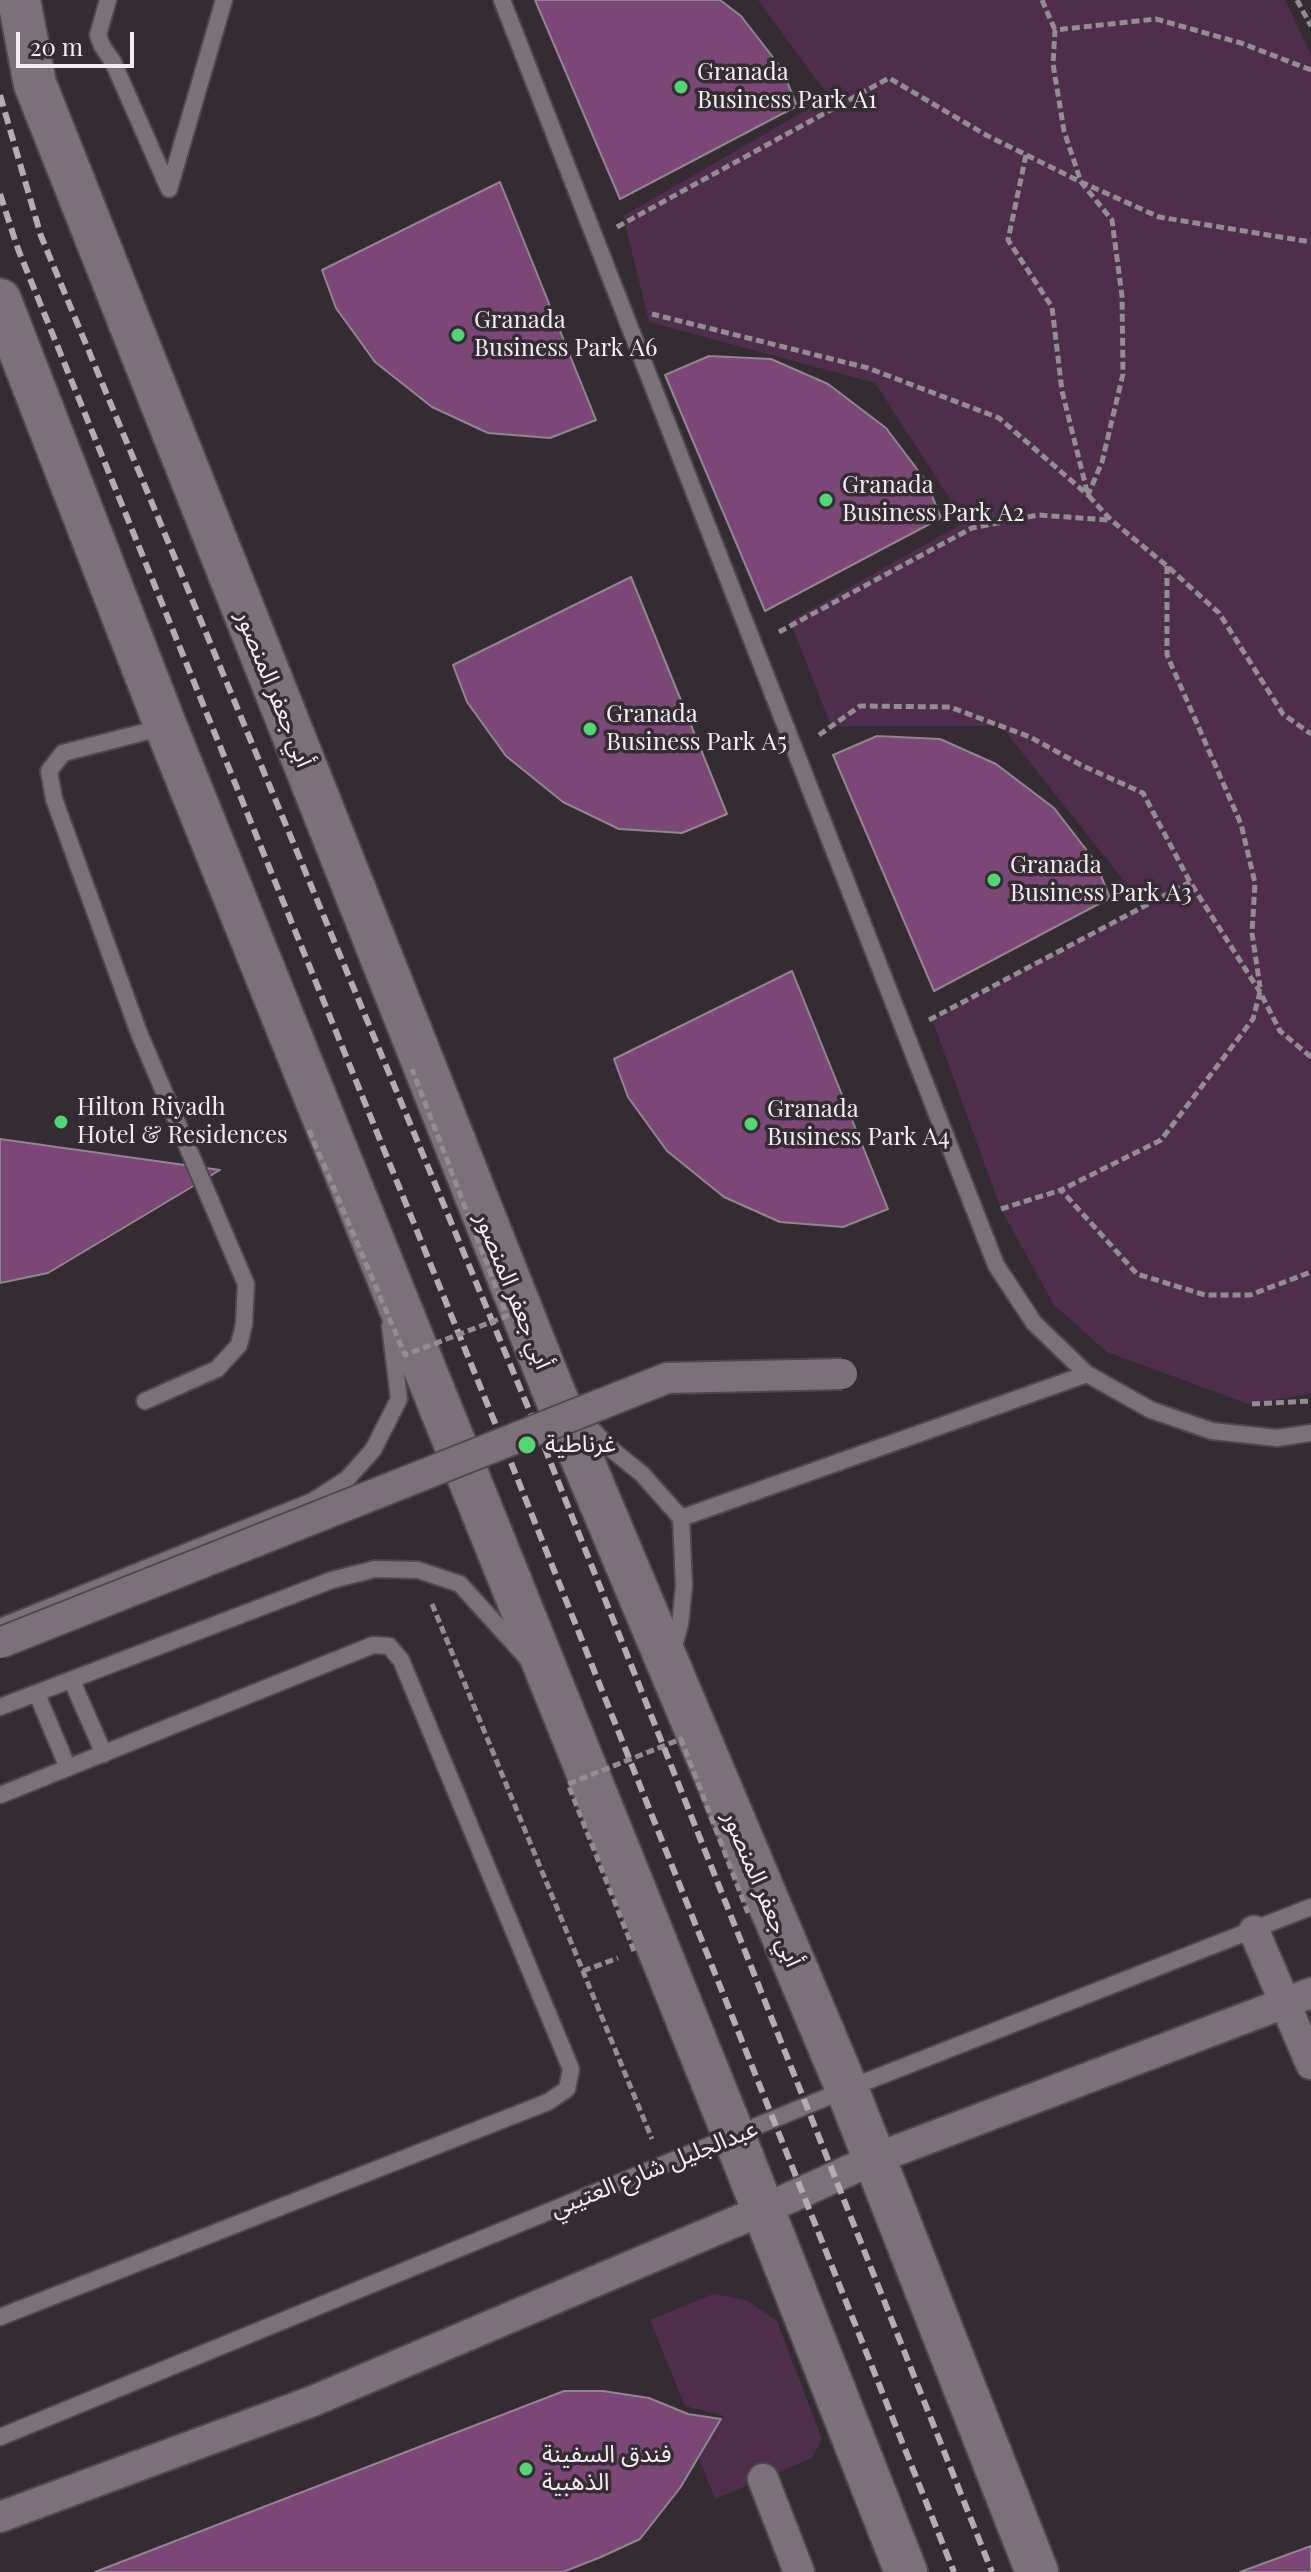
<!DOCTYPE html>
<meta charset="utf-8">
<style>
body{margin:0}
#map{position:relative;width:1311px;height:2572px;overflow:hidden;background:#342b33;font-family:"Playfair Display",serif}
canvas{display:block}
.scale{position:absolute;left:16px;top:32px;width:118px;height:36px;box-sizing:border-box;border:4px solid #f3edf3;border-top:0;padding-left:10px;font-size:24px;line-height:28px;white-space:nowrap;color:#f3edf3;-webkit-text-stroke:6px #342b33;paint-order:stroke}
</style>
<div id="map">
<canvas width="1311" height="2572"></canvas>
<div class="scale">20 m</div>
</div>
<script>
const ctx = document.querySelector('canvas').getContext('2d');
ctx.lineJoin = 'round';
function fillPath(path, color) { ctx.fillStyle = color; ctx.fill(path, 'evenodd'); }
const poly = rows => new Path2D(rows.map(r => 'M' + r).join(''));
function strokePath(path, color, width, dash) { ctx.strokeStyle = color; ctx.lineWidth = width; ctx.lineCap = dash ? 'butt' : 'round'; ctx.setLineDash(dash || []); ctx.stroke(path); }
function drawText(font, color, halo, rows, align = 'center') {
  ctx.font = font + ' "Playfair Display","Noto Sans Arabic",serif'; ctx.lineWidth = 7; ctx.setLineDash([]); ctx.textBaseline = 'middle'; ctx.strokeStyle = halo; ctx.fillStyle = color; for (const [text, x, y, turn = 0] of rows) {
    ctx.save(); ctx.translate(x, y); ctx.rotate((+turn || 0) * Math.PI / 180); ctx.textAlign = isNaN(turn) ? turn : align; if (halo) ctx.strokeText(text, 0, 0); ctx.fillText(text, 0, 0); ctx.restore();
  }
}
const green = poly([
 [758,0,1285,0,1311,55,1311,1394,1248,1404,1107,1352,1054,1305,1001,1209,932,1019,1144,906,1001,726,831,726,790,621,965,522,875,383,649,322,623,216,829,97],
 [713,2294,746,2300,777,2321,822,2439,812,2458,715,2499,699,2458,724,2416,685,2406,650,2320]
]);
const building = poly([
 [535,0,720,0,741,16,782,69,797,106,620,199,535,0],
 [500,182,596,420,550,438,488,433,432,407,375,362,336,308,322,270,500,182],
 [709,356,771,359,828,384,886,428,926,481,941,518,765,611,665,375,709,356],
 [631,577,727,814,682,833,619,829,563,802,506,756,467,702,453,665,631,577],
 [877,736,940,739,996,764,1054,808,1095,861,1110,898,934,991,833,755,877,736],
 [792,971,888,1209,843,1227,780,1222,724,1197,667,1151,628,1097,614,1059,792,971],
 [0,1139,220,1170,48,1273,0,1283,0,1139],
 [564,2391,603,2391,649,2398,688,2414,721,2419,680,2488,640,2539,601,2557,563,2572,95,2572,564,2391],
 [1311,2546,1311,2572,1240,2572,1311,2546]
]);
const path = poly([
 [1042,0,1055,30],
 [1297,0,1311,26],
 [1311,70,1241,43,1156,19,1055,30,1053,64,1064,131,1081,182,1159,217,1311,242],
 [1026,155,1008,240,1052,307,1062,391,1088,495,1111,520,1167,566,1219,613,1283,714,1311,734],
 [617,227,889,78,986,135,1081,182,1112,220,1122,296,1123,374,1102,462,1088,495,999,418,868,368,652,314],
 [1167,566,1167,655,1241,824,1255,883,1252,933,1260,987],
 [779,632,972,528,1038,515,1109,520],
 [819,735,860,706,950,707,1030,737,1081,765,1143,793,1190,882,1260,992],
 [929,1020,1190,882],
 [1311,1057,1280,1031,1260,992,1253,1019,1161,1140,1061,1190,1137,1274,1205,1295,1250,1295,1311,1272],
 [1001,1209,1061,1190],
 [1252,1404,1311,1401],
 [432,1604,652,2139],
 [583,1971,618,1958]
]);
const lane = poly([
 [108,0,98,35,102,46,113,62,169,189],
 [502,0,996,1265,1034,1323,1087,1374,1151,1410,1212,1431,1277,1438,1311,1433],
 [169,189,224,0],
 [145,1401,217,1369,239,1345,244,1324,246,1284,139,1033,54,799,49,771,63,753,164,727],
 [579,1416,611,1449,642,1474,681,1518,684,1586,680,1624,672,1653],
 [681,1518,1087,1374],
 [0,1627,313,1501,347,1479,373,1450,399,1399,390,1326],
 [72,1681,104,1754],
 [37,1694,68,1768],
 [0,1707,332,1580,375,1569,418,1570,460,1584,526,1657],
 [0,1795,373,1645,389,1646,401,1660,571,2069,567,2089,548,2102,0,2317],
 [0,2437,847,2089,1311,1907]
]);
const street = poly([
 [1254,1931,1311,2064],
 [763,2479,799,2572],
 [0,2517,313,2401,763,2210,874,2159,1311,1993]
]);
const secondary = poly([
 [19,0,35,84,553,1390,847,2089,1037,2572],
 [0,300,166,727,734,2136,906,2572]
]);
const rail = poly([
 [0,95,41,236,542,1441,992,2572],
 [0,194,18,249,506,1450,954,2572]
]);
const pathBridge = poly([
 [309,1130,405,1355,507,1316,412,1069],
 [634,1951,568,1784,681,1739,748,1913]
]);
const streetBridge = poly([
 [0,1643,667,1378,842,1374]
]);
const markers = [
 [681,87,8,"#51d674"],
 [458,335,8,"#51d674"],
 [826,500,8,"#51d674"],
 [590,729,8,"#51d674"],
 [994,880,8,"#51d674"],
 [61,1122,8,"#51d674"],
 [751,1124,8,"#51d674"],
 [527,1445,10,"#51d674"],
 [526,2469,8,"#51d674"]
];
const poiNames = [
 ["Granada",697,73],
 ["Business Park A1",697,101],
 ["Granada",474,321],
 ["Business Park A6",474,349],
 ["Granada",842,486],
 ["Business Park A2",842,514],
 ["Granada",606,715],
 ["Business Park A5",606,743],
 ["Granada",1010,866],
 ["Business Park A3",1010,894],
 ["Hilton Riyadh",77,1108],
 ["Hotel & Residences",77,1136],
 ["Granada",767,1110],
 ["Business Park A4",767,1138],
 ["غرناطية",545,1445],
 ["فندق السفينة",542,2455],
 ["الذهبية",542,2483]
];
const streetNames = [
 ["أبي جعفر المنصور",274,689,68],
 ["أبي جعفر المنصور",513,1291,68],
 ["أبي جعفر المنصور",762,1889,67],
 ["عبدالجليل شارع العتيبي",654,2169,-22]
];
fillPath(green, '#4f2e4d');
fillPath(building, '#7a4777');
strokePath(building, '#918690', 2);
strokePath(lane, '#50484f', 20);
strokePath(street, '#50484f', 34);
strokePath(secondary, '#50484f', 46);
strokePath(path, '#938c93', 5, [8, 4]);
strokePath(lane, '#7c717a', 16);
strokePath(street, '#7c717a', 30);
strokePath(secondary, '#7c717a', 42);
strokePath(rail, '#b3acb2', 6, [12, 6]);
strokePath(streetBridge, '#50484f', 34, []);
strokePath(pathBridge, '#938c93', 5, [8, 4]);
strokePath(streetBridge, '#7c717a', 30);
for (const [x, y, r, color] of markers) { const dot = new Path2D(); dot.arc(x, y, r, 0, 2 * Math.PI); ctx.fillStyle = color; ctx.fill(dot); strokePath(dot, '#342b33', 3); }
drawText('24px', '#f3edf3', '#342b33', poiNames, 'left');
drawText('24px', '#f3edf3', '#342b33', streetNames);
</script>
